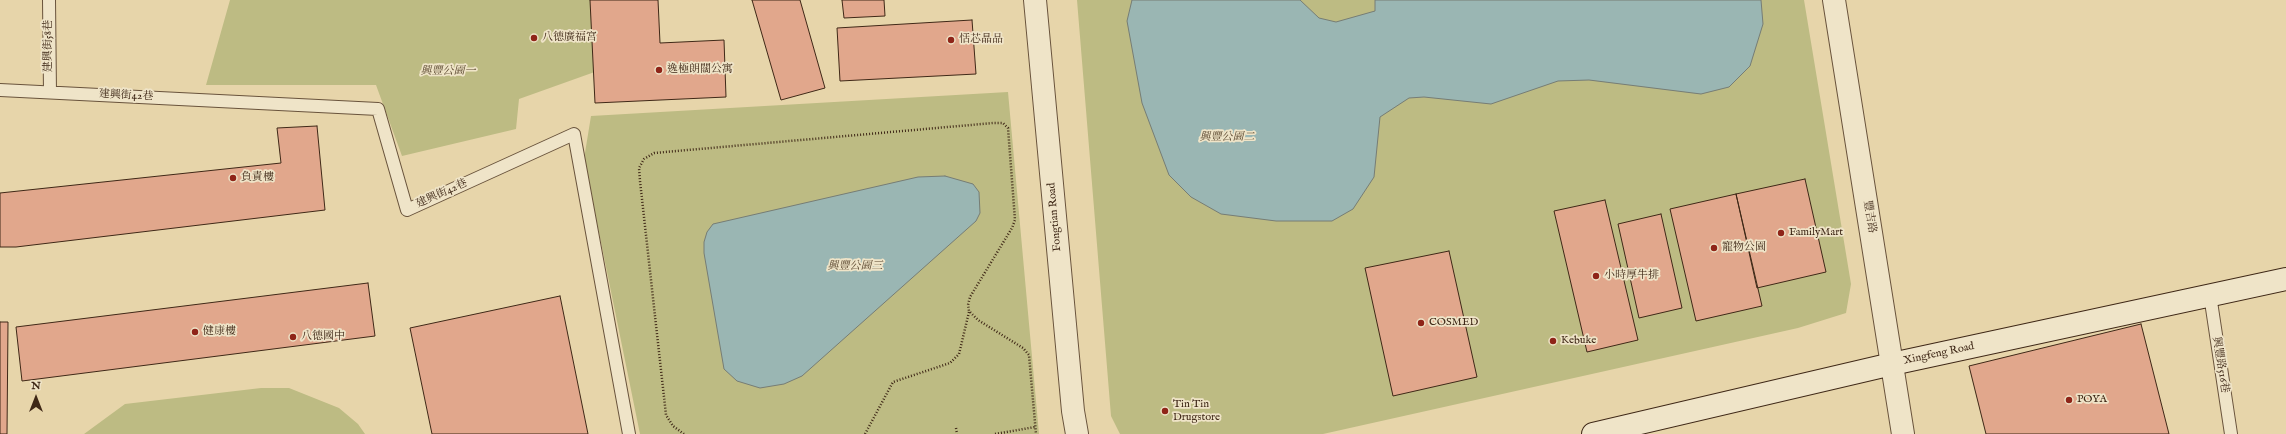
<!DOCTYPE html>
<meta charset="utf-8">
<style>
body{margin:0}
#map{position:relative;width:2286px;height:434px;overflow:hidden;background:#e7d5aa;font-family:"IM FELL English",serif}
canvas{display:block}
.north{position:absolute;left:16px;top:378px;width:40px;height:40px;-webkit-text-stroke:3px #efe4c8;paint-order:stroke;rotate:0deg;font-size:11px;font-weight:700;line-height:16px;text-align:center;color:#3f2817}
.north::after{content:'';display:block;margin:auto;width:14px;height:18px;background:#3f2817;clip-path:polygon(50% 0,100% 100%,50% 72%,0 100%)}
</style>
<div id="map">
<canvas width="2286" height="434"></canvas>
<div class="north">N</div>
</div>
<script>
const ctx = document.querySelector('canvas').getContext('2d');
ctx.lineJoin = 'round';
function fillPath(path, color) { ctx.fillStyle = color; ctx.fill(path, 'evenodd'); }
const poly = rows => new Path2D(rows.map(r => 'M' + r).join(''));
function strokePath(path, color, width, dash) { ctx.strokeStyle = color; ctx.lineWidth = width; ctx.lineCap = dash ? 'butt' : 'round'; ctx.setLineDash(dash || []); ctx.stroke(path); }
function drawText(font, color, halo, rows, align = 'center') {
  ctx.font = font + ' "IM FELL English","Noto Serif TC",serif'; ctx.lineWidth = 3.5; ctx.setLineDash([]); ctx.textBaseline = 'middle'; ctx.strokeStyle = halo; ctx.fillStyle = color; for (const [text, x, y, turn = 0] of rows) {
    ctx.save(); ctx.translate(x, y); ctx.rotate((+turn || 0) * Math.PI / 180); ctx.textAlign = isNaN(turn) ? turn : align; if (halo) ctx.strokeText(text, 0, 0); ctx.fillText(text, 0, 0); ctx.restore();
  }
}
const green = poly([
 [230,0,593,0,603,69,519,99,516,129,402,156,376,85,206,85],
 [1077,0,1804,0,1851,284,1846,313,1798,328,1323,434,1120,434,1111,416],
 [1008,92,1039,434,640,434,584,159,591,116],
 [261,388,289,388,339,408,358,424,365,434,84,434,125,404]
]);
const water = poly([
 [1132,0,1300,0,1319,18,1336,22,1375,11,1375,0,1761,0,1763,24,1750,66,1729,87,1701,94,1589,80,1558,81,1491,104,1424,97,1409,98,1380,117,1374,177,1353,209,1332,221,1276,221,1221,214,1191,197,1169,175,1142,103,1127,21,1132,0],
 [945,176,973,184,979,192,980,213,976,221,802,376,784,384,760,388,737,381,724,369,704,253,704,242,707,232,713,224,918,177,945,176]
]);
const building = poly([
 [590,0,658,0,660,43,724,40,726,97,595,103,590,0],
 [752,0,800,0,825,88,781,100,752,0],
 [842,0,884,0,885,16,844,18,842,0],
 [972,20,976,74,840,81,837,28,972,20],
 [317,126,325,210,16,247,0,247,0,193,281,163,277,128,317,126],
 [1805,179,1826,272,1757,288,1736,194,1805,179],
 [1736,194,1762,306,1696,321,1670,209,1736,194],
 [1605,200,1638,340,1587,352,1554,211,1605,200],
 [1661,214,1682,308,1639,318,1618,224,1661,214],
 [1449,251,1477,377,1393,396,1365,268,1449,251],
 [368,283,375,336,22,381,16,327,368,283],
 [560,296,588,434,432,434,410,328,560,296],
 [0,322,8,322,7,434,0,434,0,322],
 [2141,324,2169,434,1986,434,1969,366,2141,324]
]);
const path = poly([
 [956,428,957,434],
 [684,434,673,426,666,415,640,181,639,168,644,159,654,153,993,123,1003,123,1008,128,1015,220,1012,228,970,297,968,305,969,311,978,320,1023,348,1029,355,1036,434],
 [865,434,893,382,950,363,959,354,969,312],
 [995,434,1035,427]
]);
const service = poly([
 [49,0,50,92],
 [0,90,378,109,407,210,574,134,629,434],
 [2210,295,2231,434]
]);
const minor = poly([
 [1035,0,1073,411,1077,434],
 [1834,0,1903,434]
]);
const secondary = poly([
 [1593,434,1892,364,2286,279]
]);
const markers = [
 [534,38,4,"#8f2418"],
 [951,40,4,"#8f2418"],
 [659,70,4,"#8f2418"],
 [233,178,4,"#8f2418"],
 [1781,233,4,"#8f2418"],
 [1714,248,4,"#8f2418"],
 [1596,276,4,"#8f2418"],
 [1421,323,4,"#8f2418"],
 [195,332,4,"#8f2418"],
 [293,337,4,"#8f2418"],
 [1553,341,4,"#8f2418"],
 [2069,400,4,"#8f2418"],
 [1165,411,4,"#8f2418"]
];
const poiNames = [
 ["八德廣福宮",542,38],
 ["恬芯晶品",959,40],
 ["逸極朗闊公寓",667,70],
 ["負責樓",241,178],
 ["FamilyMart",1789,233],
 ["寵物公園",1722,248],
 ["小時厚牛排",1604,276],
 ["COSMED",1429,323],
 ["健康樓",203,332],
 ["八德國中",301,337],
 ["Kebuke",1561,341],
 ["POYA",2077,400],
 ["Tin Tin",1173,405],
 ["Drugstore",1173,418]
];
const streetNames = [
 ["建興街58巷",49,46,-90],
 ["建興街42巷",126,96,3],
 ["建興街42巷",442,194,-24],
 ["Fongtian Road",1055,217,-95],
 ["豐吉路",1869,217,81],
 ["Xingfeng Road",1939,354,-12],
 ["興豐路516巷",2220,365,81]
];
const parkNames = [
 ["興豐公園一",448,72],
 ["興豐公園二",1227,138],
 ["興豐公園三",855,267]
];
fillPath(green, '#bdbb83');
fillPath(water, '#9ab6b3');
strokePath(water, '#767d75', 1);
fillPath(building, '#e1a78c');
strokePath(building, '#3f2817', 1);
strokePath(service, '#69533c', 14);
strokePath(minor, '#69533c', 24);
strokePath(secondary, '#3f2817', 24);
strokePath(path, '#3f2817', 2.5, [1, 2]);
strokePath(service, '#efe4c8', 12);
strokePath(minor, '#efe4c8', 22);
strokePath(secondary, '#efe4c8', 22);
for (const [x, y, r, color] of markers) { const dot = new Path2D(); dot.arc(x, y, r, 0, 2 * Math.PI); ctx.fillStyle = color; ctx.fill(dot); strokePath(dot, '#efe4c8', 1.5); }
drawText('11px', '#3f2817', '#efe4c8', poiNames, 'left');
drawText('11px', '#3f2817', '#efe4c8', streetNames);
drawText('italic 11px', '#58452d', '#efe4c8', parkNames);
</script>
